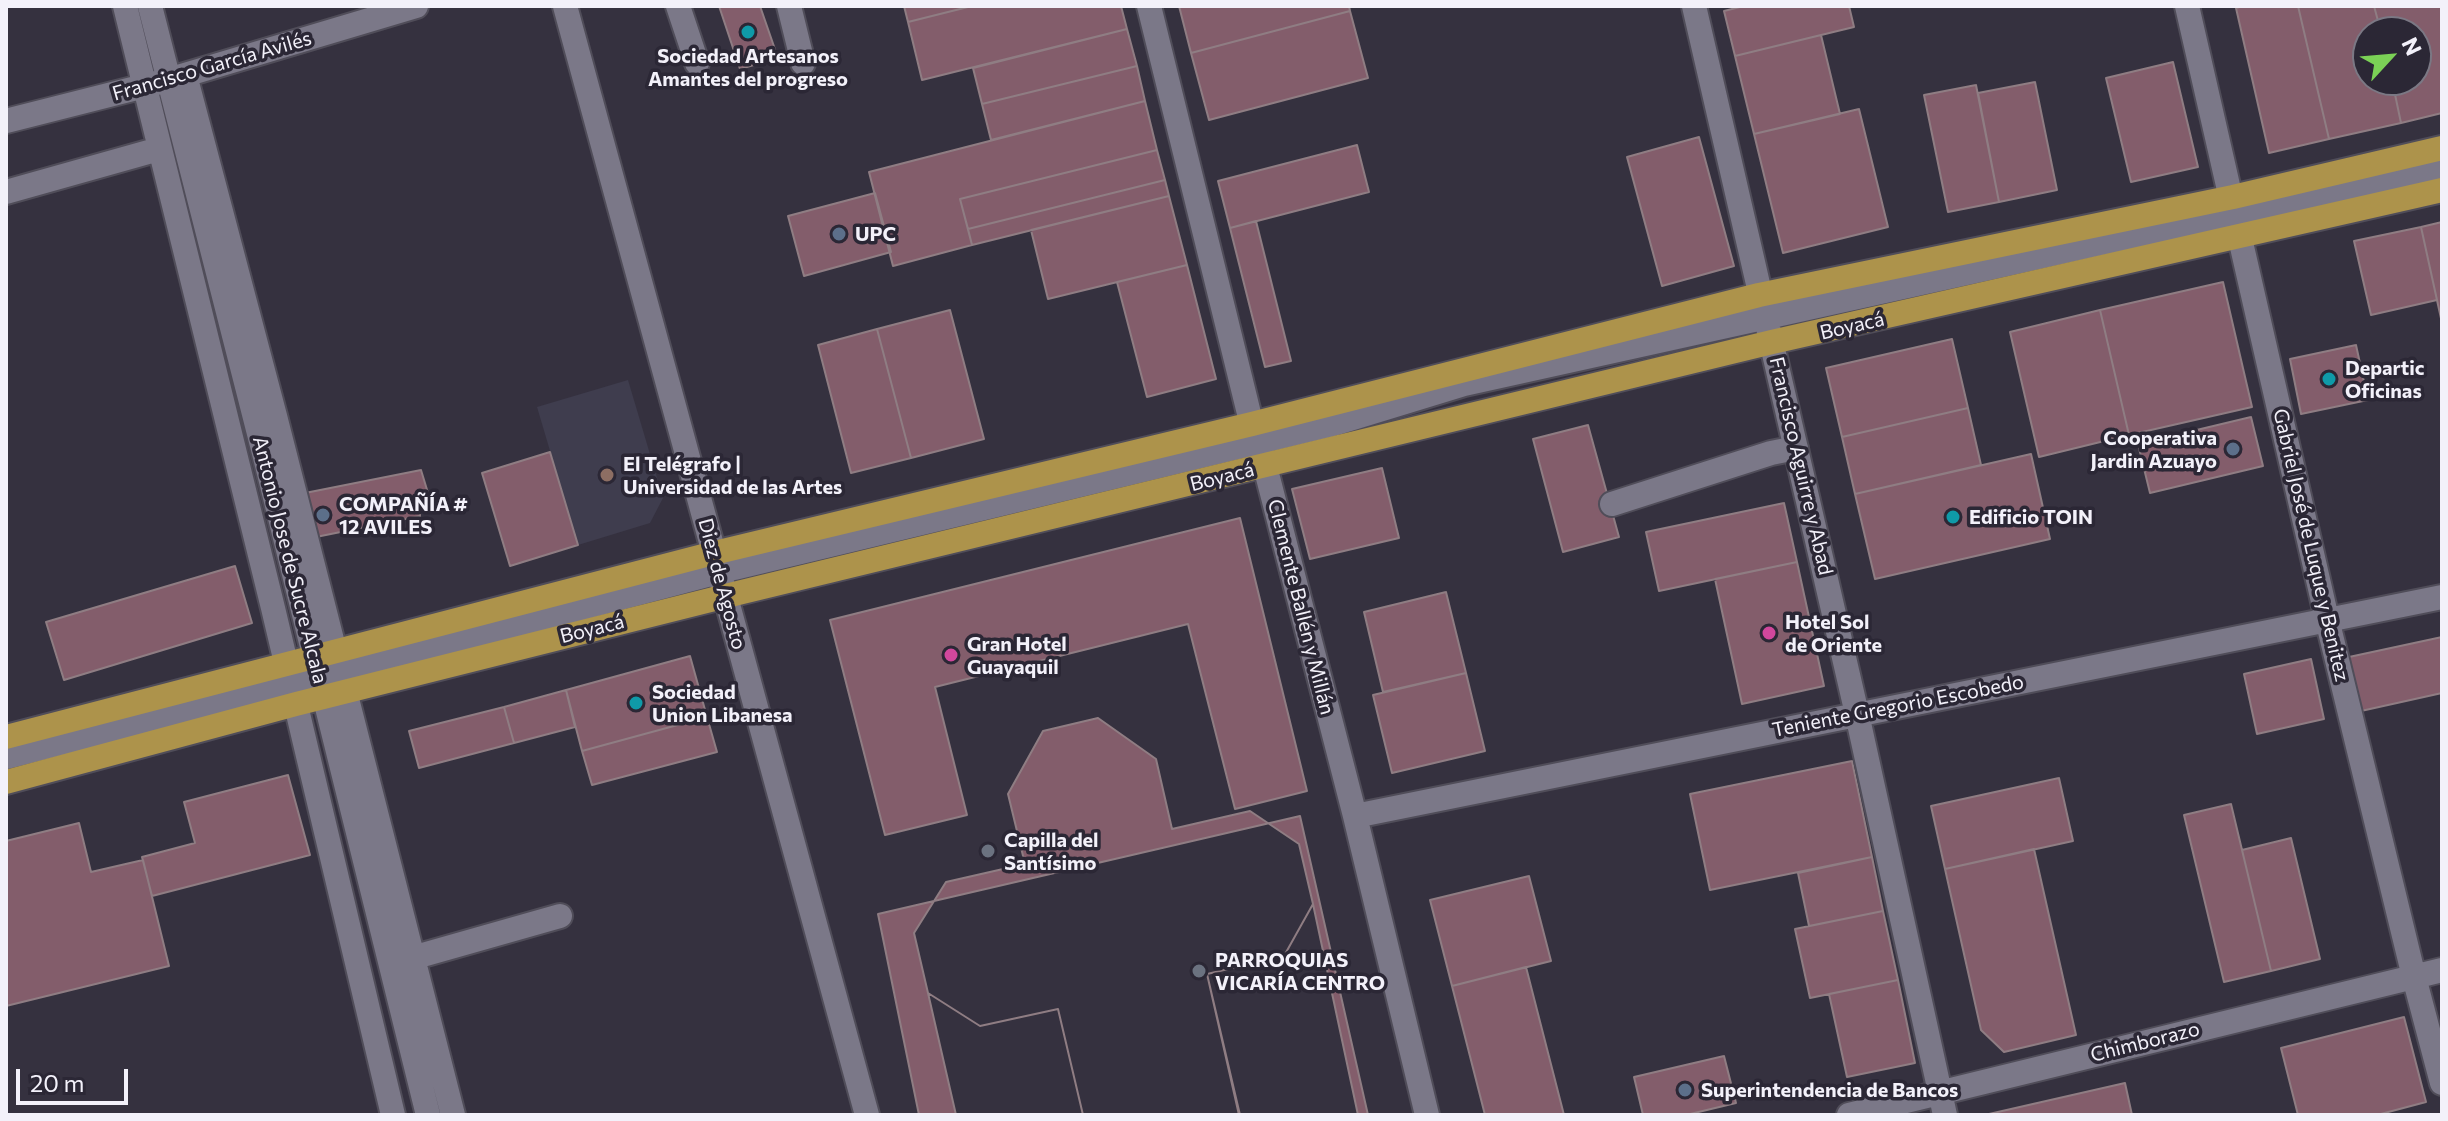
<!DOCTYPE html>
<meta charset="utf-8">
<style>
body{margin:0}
#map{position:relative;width:2448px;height:1121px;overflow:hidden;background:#35313f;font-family:Commissioner,sans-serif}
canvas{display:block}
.frame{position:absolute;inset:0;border:8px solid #f3f1fa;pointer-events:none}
.north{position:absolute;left:2352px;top:16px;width:80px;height:80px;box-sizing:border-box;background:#2b2735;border:2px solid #7b7884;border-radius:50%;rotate:64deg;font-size:22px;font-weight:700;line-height:32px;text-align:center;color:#f3f1fa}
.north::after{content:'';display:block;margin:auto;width:28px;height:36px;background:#7bd156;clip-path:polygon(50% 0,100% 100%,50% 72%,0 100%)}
.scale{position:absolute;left:16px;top:1069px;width:112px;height:36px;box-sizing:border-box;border:4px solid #f3f1fa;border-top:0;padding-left:10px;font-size:24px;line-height:28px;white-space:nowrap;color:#f3f1fa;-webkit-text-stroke:6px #2b2735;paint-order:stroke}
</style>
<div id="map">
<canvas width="2448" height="1121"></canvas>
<div class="frame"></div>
<div class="north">N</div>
<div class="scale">20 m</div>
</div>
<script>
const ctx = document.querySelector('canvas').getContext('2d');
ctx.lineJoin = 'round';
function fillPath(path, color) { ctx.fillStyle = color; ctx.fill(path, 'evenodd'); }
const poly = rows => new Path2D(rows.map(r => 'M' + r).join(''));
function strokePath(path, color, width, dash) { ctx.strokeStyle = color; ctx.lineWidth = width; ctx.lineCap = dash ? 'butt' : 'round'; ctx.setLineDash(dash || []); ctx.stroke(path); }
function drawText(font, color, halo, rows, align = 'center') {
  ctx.font = font + ' Commissioner,sans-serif'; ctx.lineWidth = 7; ctx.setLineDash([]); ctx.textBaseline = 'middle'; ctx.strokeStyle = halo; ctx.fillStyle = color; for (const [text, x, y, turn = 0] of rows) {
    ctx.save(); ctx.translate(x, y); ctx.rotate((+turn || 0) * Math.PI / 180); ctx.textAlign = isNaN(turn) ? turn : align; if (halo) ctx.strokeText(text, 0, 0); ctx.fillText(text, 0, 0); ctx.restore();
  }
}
const education = poly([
 [628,380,663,498,650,523,578,545,537,407]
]);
const building = poly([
 [719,6,760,6,778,58,740,69,719,6],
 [904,6,972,6,908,22,904,6],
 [972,6,1121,6,1127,29,922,80,908,22,972,6],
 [1179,6,1349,6,1350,11,1191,53,1179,6],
 [1744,6,1849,6,1854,27,1735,56,1724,11,1744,6],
 [2243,6,2298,6,2329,139,2269,153,2236,8,2243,6],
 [2298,6,2374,6,2381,32,2368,32,2368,80,2392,80,2401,123,2329,139,2298,6],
 [2374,6,2442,6,2442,113,2401,123,2392,80,2416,80,2416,32,2381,32,2374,6],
 [1350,11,1368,78,1209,120,1191,53,1350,11],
 [1127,29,1137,66,982,104,973,68,1127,29],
 [1821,35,1840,114,1754,134,1735,56,1821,35],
 [2173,62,2198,167,2131,182,2106,78,2173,62],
 [1137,66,1145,101,991,140,982,104,1137,66],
 [2035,82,2057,190,1999,202,1978,93,2035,82],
 [1976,85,1999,202,1948,212,1924,95,1976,85],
 [1145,101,1157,150,960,199,972,245,893,266,869,172,1145,101],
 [1859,109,1888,227,1783,253,1754,134,1859,109],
 [1699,137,1734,266,1662,286,1627,157,1699,137],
 [1357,145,1369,192,1230,228,1218,181,1357,145],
 [1157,150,1165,180,968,229,960,199,1157,150],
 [1165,180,1169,196,972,245,968,229,1165,180],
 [875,193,891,252,804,276,788,216,875,193],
 [1169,196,1187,265,1048,299,1031,230,1169,196],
 [1256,221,1291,361,1265,367,1230,228,1256,221],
 [2442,222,2442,323,2421,227,2442,222],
 [2421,227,2437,300,2371,315,2354,241,2421,227],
 [1187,265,1216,379,1147,397,1117,282,1187,265],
 [2223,282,2252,407,2129,435,2100,310,2223,282],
 [950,310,984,439,911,458,877,329,950,310],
 [2100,310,2129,435,2039,457,2010,332,2100,310],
 [877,329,911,458,851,473,818,345,877,329],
 [1952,339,1968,408,1842,437,1826,368,1952,339],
 [2356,345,2368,400,2301,414,2290,359,2356,345],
 [1968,408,1981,465,1855,494,1842,437,1968,408],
 [2251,417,2263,466,2150,493,2138,444,2251,417],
 [1588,425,1619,537,1563,552,1533,439,1588,425],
 [550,452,578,545,510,566,482,473,550,452],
 [2031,454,2050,539,1875,579,1855,494,2031,454],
 [1382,468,1399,538,1310,559,1292,489,1382,468],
 [421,470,428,493,418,495,420,516,311,538,300,494,421,470],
 [1784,503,1797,562,1659,591,1646,532,1784,503],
 [1240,518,1307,791,1235,809,1188,624,935,687,967,815,885,835,830,620,1240,518],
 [1797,562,1824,686,1742,704,1715,579,1797,562],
 [235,566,252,623,64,680,46,622,235,566],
 [1446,592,1466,673,1383,692,1364,612,1446,592],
 [2442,637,2442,693,2361,711,2349,657,2442,637],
 [690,656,707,717,582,751,566,690,690,656],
 [2311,659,2324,719,2257,734,2244,674,2311,659],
 [1466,673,1485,751,1392,773,1373,695,1466,673],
 [566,690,575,727,514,743,504,707,566,690],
 [504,707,514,743,419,768,409,731,504,707],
 [707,717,717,752,592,785,582,751,707,717],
 [1098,718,1156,759,1172,829,1250,811,1299,844,1313,904,1284,956,1207,974,1239,1115,1083,1115,1058,1009,980,1026,928,993,914,933,946,882,1025,864,1008,794,1043,731,1098,718],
 [1852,761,1872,857,1710,890,1690,794,1852,761],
 [288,775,310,855,152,896,142,857,195,843,184,802,288,775],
 [2059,778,2073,841,1945,869,1931,806,2059,778],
 [2231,804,2271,971,2224,982,2184,815,2231,804],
 [1300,816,1368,1115,919,1115,878,914,1300,816],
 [79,823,91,872,143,860,169,966,6,1006,6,841,79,823],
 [2291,838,2320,959,2271,971,2242,850,2291,838],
 [2034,849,2076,1035,2004,1052,1981,1030,1945,869,2034,849],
 [1872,857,1883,911,1809,926,1798,873,1872,857],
 [1529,876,1551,961,1452,986,1430,900,1529,876],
 [1313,904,1358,1115,1240,1115,1207,974,1284,956,1313,904],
 [1883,911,1898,980,1810,998,1795,929,1883,911],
 [1526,967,1564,1115,1485,1115,1452,986,1526,967],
 [1898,980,1915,1063,1847,1077,1829,994,1898,980],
 [928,993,980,1026,1058,1009,1083,1115,956,1115,928,993],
 [2404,1017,2426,1102,2377,1115,2298,1115,2281,1048,2404,1017],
 [1724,1056,1736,1103,1686,1115,1643,1115,1634,1077,1724,1056],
 [2125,1083,2132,1115,1989,1114,2125,1083]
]);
const minor = poly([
 [125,6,273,608,393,1115],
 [150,6,266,461,428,1115],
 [565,6,867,1115],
 [678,6,697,63],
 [789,6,803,63],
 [1149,6,1256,442,1265,466,1355,816,1427,1115],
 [1694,6,1857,714,1945,1115],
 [2187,6,2327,619,2414,977,2442,1083],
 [185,75,275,416,453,1115],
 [6,121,168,80,416,6],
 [6,192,159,149],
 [1612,504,1771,453,1796,448],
 [6,757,291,685,734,568,1330,425,1464,384,2442,168],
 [1355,816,2442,597],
 [412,958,560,916],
 [1849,1115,2442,970]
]);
const major = poly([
 [6,737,714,553,1252,424,1759,295,2233,197,2442,148],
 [6,782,296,704,742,592,1772,342,2442,190]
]);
const markers = [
 [748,32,8,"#0f9aa8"],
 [839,234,8,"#5c6f8a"],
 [2329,379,8,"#0f9aa8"],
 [2233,449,8,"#5c6f8a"],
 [607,475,8,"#8d6e63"],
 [323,515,8,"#5c6f8a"],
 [1953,517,8,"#0f9aa8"],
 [1769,633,8,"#d1479c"],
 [951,655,8,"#d1479c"],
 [636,703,8,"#0f9aa8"],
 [988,851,8,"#6b7280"],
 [1199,971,8,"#6b7280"],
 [1685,1090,8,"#5c6f8a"]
];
const poiNames = [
 ["Sociedad Artesanos",748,56,"center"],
 ["Amantes del progreso",748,79,"center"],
 ["UPC",855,234],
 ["Departic",2345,368],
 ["Oficinas",2345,391],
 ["Cooperativa",2217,438,"right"],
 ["Jardin Azuayo",2217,461,"right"],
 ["El Telégrafo |",623,464],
 ["Universidad de las Artes",623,487],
 ["COMPAÑÍA #",339,504],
 ["12 AVILES",339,527],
 ["Edificio TOIN",1969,517],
 ["Hotel Sol",1785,622],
 ["de Oriente",1785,645],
 ["Gran Hotel",967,644],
 ["Guayaquil",967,667],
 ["Sociedad",652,692],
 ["Union Libanesa",652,715],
 ["Capilla del",1004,840],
 ["Santísimo",1004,863],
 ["PARROQUIAS",1215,960],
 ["VICARÍA CENTRO",1215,983],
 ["Superintendencia de Bancos",1701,1090]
];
const streetNames = [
 ["Francisco García Avilés",212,66,-16],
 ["Boyacá",1852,326,-13],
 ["Francisco Aguirre y Abad",1801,466,77],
 ["Boyacá",1222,477,-14],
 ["Gabriel José de Luque y Benitez",2311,545,77],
 ["Antonio Jose de Sucre Alcala",290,560,76],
 ["Diez de Agosto",722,584,75],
 ["Clemente Ballén y Millán",1301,607,76],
 ["Boyacá",592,629,-14],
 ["Teniente Gregorio Escobedo",1898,706,-11],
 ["Chimborazo",2145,1042,-14]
];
fillPath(education, '#3f3d4e');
fillPath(building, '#835d6b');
strokePath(building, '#8f7d83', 2);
strokePath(minor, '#504d59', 28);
strokePath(major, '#504d59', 28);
strokePath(minor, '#7b7888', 24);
strokePath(major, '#ad934b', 24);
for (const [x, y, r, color] of markers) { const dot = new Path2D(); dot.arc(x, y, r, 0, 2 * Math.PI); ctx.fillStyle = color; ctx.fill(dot); strokePath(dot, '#2b2735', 3); }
drawText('bold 20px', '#f3f1fa', '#2b2735', poiNames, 'left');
drawText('20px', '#f3f1fa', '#2b2735', streetNames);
</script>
